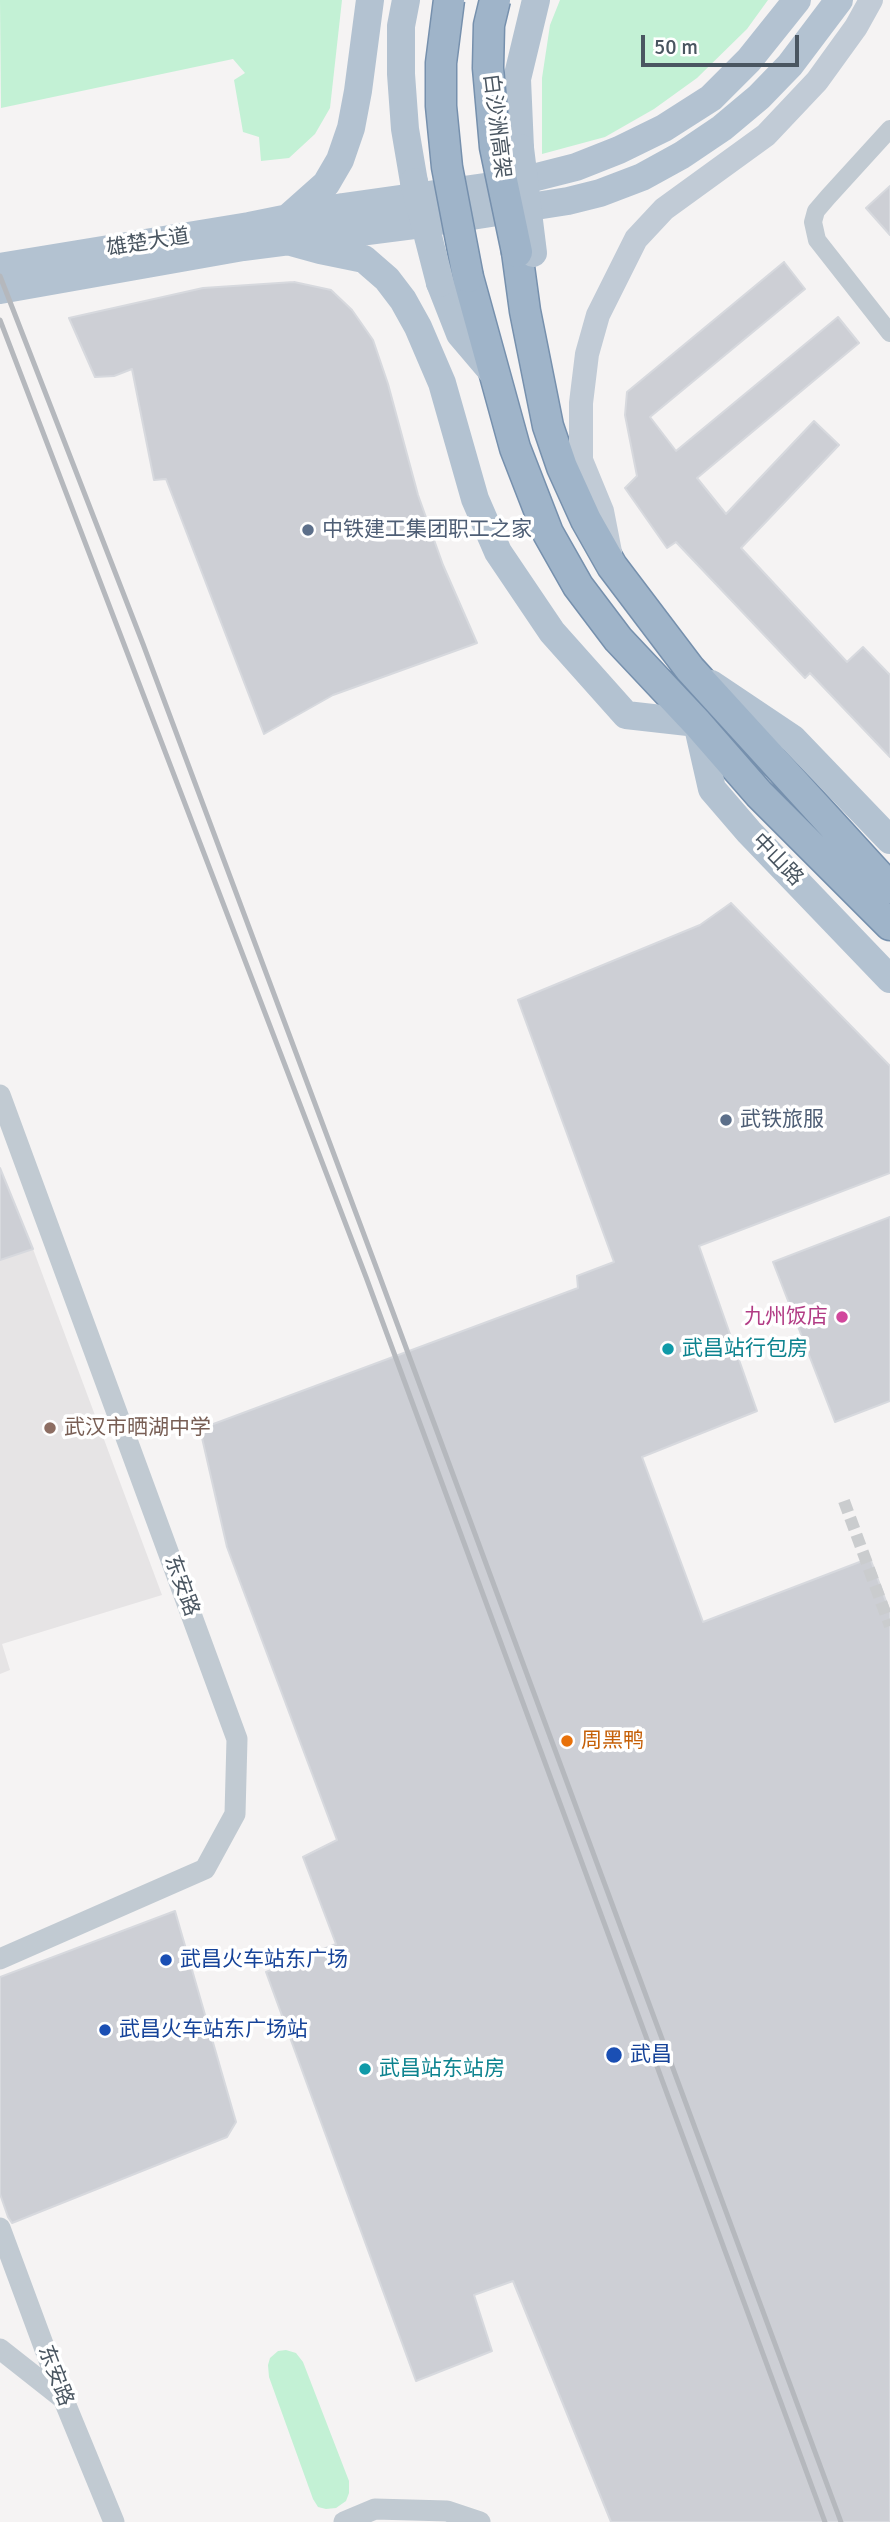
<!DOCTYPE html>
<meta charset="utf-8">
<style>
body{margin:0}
#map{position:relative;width:890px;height:2522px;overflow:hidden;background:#f5f3f3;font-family:Signika,sans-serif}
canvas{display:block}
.scale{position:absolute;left:641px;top:35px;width:158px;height:32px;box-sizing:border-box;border:4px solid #4a5661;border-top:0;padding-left:9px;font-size:21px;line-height:24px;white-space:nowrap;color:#4a5661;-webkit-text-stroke:5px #fff;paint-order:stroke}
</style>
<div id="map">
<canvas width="890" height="2522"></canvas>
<div class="scale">50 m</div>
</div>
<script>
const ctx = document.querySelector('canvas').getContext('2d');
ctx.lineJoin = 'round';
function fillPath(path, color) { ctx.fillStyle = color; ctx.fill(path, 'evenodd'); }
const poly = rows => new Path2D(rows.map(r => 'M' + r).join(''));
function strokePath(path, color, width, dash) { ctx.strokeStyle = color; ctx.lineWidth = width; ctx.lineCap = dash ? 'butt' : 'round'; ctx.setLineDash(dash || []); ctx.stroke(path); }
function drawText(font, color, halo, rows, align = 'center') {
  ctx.font = font + ' Signika,"Noto Sans SC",sans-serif'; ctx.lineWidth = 7; ctx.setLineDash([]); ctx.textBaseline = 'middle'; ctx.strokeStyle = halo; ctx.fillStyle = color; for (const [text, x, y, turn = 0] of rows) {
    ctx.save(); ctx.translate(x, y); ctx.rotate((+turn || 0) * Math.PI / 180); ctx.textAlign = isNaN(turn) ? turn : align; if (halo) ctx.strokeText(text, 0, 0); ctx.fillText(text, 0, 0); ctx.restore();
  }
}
const education = poly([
 [33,1249,162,1595,2,1644,10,1670,0,1674,0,1260]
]);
const green = poly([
 [0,0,342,0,330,108,315,134,289,158,261,161,259,137,243,132,234,80,245,73,233,59,1,108],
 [560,0,768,0,747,29,697,78,654,109,605,137,542,154,542,78,550,25],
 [286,2350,296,2353,303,2362,349,2481,349,2493,346,2501,336,2508,326,2509,318,2507,313,2499,269,2377,268,2365,270,2358,278,2351]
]);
const building = poly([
 [890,186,890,235,866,208,890,186],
 [784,262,805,289,650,417,676,451,838,317,859,343,697,478,726,514,814,421,839,445,741,548,847,662,863,647,890,675,890,757,810,673,805,678,676,542,667,548,625,488,637,476,625,415,627,392,784,262],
 [294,282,331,290,352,310,373,340,388,384,418,495,443,565,477,643,333,695,264,734,166,479,154,480,132,369,114,376,95,377,69,318,203,288,294,282],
 [731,903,890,1066,890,1173,699,1246,757,1411,642,1457,703,1622,870,1558,890,1612,890,2522,611,2522,513,2281,474,2295,492,2351,416,2381,266,1972,336,1944,303,1857,337,1840,227,1547,200,1429,578,1288,577,1276,614,1262,518,1000,700,925,731,903],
 [0,1168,33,1249,0,1260,0,1168],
 [890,1217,890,1401,835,1422,773,1262,890,1217],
 [175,1911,236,2122,227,2137,12,2223,8,2217,0,2194,0,1977,175,1911]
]);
const pedestrianTunnel = poly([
 [844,1501,890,1626]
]);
const minor = poly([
 [890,129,828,197,816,211,813,222,817,240,890,333]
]);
const tertiary = poly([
 [0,1095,237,1739,235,1814,205,1869,0,1959],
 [0,2228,63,2398,114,2522],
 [0,2349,61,2397],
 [344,2522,375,2509,447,2511,480,2522]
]);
const secondary = poly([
 [610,552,602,511,581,460,581,403,587,354,598,315,636,239,664,209,766,135,817,81,856,27,871,0]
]);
const primary = poly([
 [406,0,401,26,401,74,405,129,414,182],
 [520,148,517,79,536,0],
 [290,216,326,184,340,160,351,128,358,91,370,0],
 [291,242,320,250,364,259,387,279,403,300,418,327,442,383,475,499,498,552,552,632,626,715,697,723,712,789,749,832,890,979],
 [0,267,249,226,343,207,513,183,576,167,619,150,664,128,711,98,749,60,797,0],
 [440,283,460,334,494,374],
 [0,290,243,247,414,225,568,201,600,193,642,177,682,155,722,128,759,97,790,65,839,0],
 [711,684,793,739,890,840]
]);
const trunk = poly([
 [517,252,525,311,548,426,562,467,586,520,612,566,690,669,890,888],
 [468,277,515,448,548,533,578,586,618,639,697,723,759,794,890,925]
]);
const rail = poly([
 [0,276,143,644,378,1272,841,2522],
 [0,320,366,1277,825,2522]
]);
const primaryBridge = poly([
 [520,148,533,253],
 [414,182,440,283]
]);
const trunkBridge = poly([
 [449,0,441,63,441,106,447,167,468,277],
 [495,0,489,25,488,68,495,147,517,252]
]);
const markers = [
 [308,530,7,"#5c6f8a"],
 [726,1120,7,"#5c6f8a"],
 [842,1317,7,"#d1479c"],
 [668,1349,7,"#0f9aa8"],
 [50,1428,7,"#8d6e63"],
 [567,1741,7,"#e8710a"],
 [166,1960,7,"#1a4fb4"],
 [105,2030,7,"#1a4fb4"],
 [614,2055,9,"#1a4fb4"],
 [365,2069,7,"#0f9aa8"]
];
const streetNames = [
 ["白沙洲高架",496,126,83],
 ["雄楚大道",148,243,-9],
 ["中山路",777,860,46],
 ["东安路",181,1586,70],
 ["东安路",55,2376,69]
];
const serviceNames = [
 ["中铁建工集团职工之家",322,530],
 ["武铁旅服",740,1120]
];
const hotelNames = [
 ["九州饭店",828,1317]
];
const cultureNames = [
 ["武昌站行包房",682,1349],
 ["武昌站东站房",379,2069]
];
const educationNames = [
 ["武汉市晒湖中学",64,1428]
];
const foodNames = [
 ["周黑鸭",581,1741]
];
const transitNames = [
 ["武昌火车站东广场",180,1960],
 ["武昌火车站东广场站",119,2030],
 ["武昌",630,2055]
];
fillPath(education, '#e6e4e5');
fillPath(green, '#c3f1d5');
fillPath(building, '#cdcfd5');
strokePath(building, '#d7d9de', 2);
strokePath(pedestrianTunnel, '#caccce', 12, [12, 6]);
strokePath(trunk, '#7690ad', 33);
strokePath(minor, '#c1cad2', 18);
strokePath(tertiary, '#c1cad2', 21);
strokePath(secondary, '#c1cbd6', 24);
strokePath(primary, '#b3c2d1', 28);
strokePath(trunk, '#9fb4c9', 30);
strokePath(rail, '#b5b8bd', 5);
strokePath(trunkBridge, '#7690ad', 33, []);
strokePath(primaryBridge, '#b3c2d1', 28);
strokePath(trunkBridge, '#9fb4c9', 30);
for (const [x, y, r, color] of markers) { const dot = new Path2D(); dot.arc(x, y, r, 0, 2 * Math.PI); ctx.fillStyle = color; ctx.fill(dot); strokePath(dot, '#fff', 2.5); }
drawText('21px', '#4a5661', '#fff', streetNames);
drawText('21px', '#4e5e75', '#fff', serviceNames, 'left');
drawText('21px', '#b23c85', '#fff', hotelNames, 'right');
drawText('21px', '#0d838f', '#fff', cultureNames, 'left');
drawText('21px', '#785e54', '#fff', educationNames, 'left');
drawText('21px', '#c56008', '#fff', foodNames, 'left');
drawText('21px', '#164399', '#fff', transitNames, 'left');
</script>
